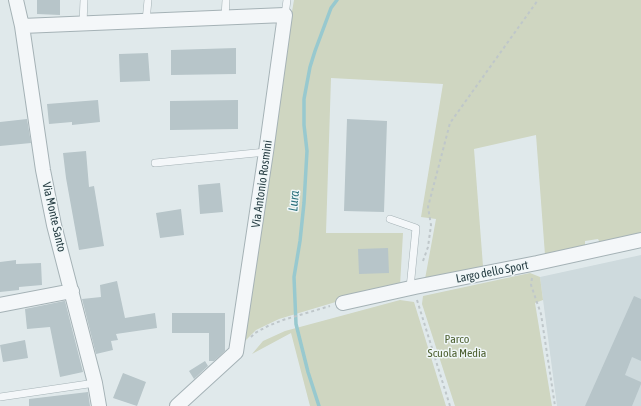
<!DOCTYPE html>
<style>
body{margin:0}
canvas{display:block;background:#e0e9eb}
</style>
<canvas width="641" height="406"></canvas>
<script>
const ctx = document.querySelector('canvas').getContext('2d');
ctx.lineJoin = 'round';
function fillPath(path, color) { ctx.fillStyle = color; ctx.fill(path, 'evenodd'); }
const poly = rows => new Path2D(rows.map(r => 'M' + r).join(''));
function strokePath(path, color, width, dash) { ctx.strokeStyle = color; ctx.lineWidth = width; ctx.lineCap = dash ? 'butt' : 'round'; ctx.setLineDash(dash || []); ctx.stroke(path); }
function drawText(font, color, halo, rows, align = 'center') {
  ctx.font = font + ' "Asap Condensed",sans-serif'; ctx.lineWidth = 3; ctx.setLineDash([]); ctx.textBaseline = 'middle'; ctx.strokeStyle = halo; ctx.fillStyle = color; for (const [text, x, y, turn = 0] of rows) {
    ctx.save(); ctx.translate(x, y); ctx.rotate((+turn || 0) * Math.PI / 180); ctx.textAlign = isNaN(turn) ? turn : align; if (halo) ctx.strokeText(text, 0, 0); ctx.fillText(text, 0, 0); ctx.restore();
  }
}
const built = poly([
 [641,255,641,406,557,406,540,277]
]);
const green = poly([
 [294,0,641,0,641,237,601,245,598,239,585,241,585,248,545,255,536,135,474,149,483,266,425,279,436,219,421,217,443,84,331,78,326,233,403,233,400,286,339,301,279,319,256,330,243,343,285,52],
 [530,273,540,277,543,300,535,303,552,406,455,406,422,304,423,296],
 [400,300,414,302,446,406,310,406,291,333,252,354,263,341,285,331]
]);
const stream = poly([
 [319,406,308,372,296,324,294,277,300,241,304,203,307,151,304,125,304,99,310,67,315,51,331,8,337,0]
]);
const building = poly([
 [37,0,60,0,60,15,37,14],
 [236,48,236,74,171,75,171,50],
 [148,53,150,81,120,82,119,54],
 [98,100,100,122,72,125,72,122,49,124,47,104],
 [238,100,238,129,170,130,170,101],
 [27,119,31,143,0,146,0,122],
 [347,119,387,121,384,212,344,211],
 [86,151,89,187,94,186,104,246,79,250,66,178,63,153],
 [220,183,223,212,200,214,198,185],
 [181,209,184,235,160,238,156,213],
 [388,248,389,273,359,274,358,249],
 [16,260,16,264,41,263,42,285,19,287,19,290,0,292,0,262],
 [117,281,125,318,155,313,157,328,116,334,118,340,111,341,113,350,96,354,82,299,101,297,100,285],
 [634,296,641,299,641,361,632,357,625,375,641,382,641,384,632,406,585,406],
 [64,301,65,301,83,372,60,377,50,327,27,329,25,309],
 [172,313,225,313,225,351,214,361,209,361,209,333,172,333],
 [25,340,28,358,3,362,0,345],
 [205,361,208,366,194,379,189,371],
 [123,373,146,382,137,406,113,398],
 [88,392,90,406,29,406,29,399]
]);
const path = poly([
 [423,261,428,247,431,225,428,207,450,123,538,0],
 [532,278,531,285,541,314,555,406],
 [417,300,450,406],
 [251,337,255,333,268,326,283,320,330,306]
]);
const service = poly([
 [285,15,287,0],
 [225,17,226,0],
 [146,21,148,0],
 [83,23,84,0],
 [155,163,266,152],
 [390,219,416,228,410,288],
 [0,397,95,383]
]);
const minor = poly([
 [16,0,22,26,43,170,54,225,95,383,99,406],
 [22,26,285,15,266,152,236,352,177,406],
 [343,303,415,287,537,263,641,240],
 [0,305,72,291]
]);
const streetNames = [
 ["Via Antonio Rosmini",262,184,-82],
 ["Via Monte Santo",54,217,77],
 ["Largo dello Sport",492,272,-11]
];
const parkNames = [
 ["Parco",457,339],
 ["Scuola Media",457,353]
];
const waterNames = [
 ["Lura",294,201,-85]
];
fillPath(built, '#cedadd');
fillPath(green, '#cfd6c1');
strokePath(stream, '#98c9cf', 3.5);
fillPath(building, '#b7c5c9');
strokePath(service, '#a5b2b6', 8);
strokePath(minor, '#a5b2b6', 16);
strokePath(path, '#bfc7ca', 2, [3, 3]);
strokePath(service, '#f4f7f9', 7);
strokePath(minor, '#f4f7f9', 14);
drawText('12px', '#273e44', '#f0f7f8', streetNames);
drawText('12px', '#4f6233', '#f0f7f8', parkNames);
drawText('italic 13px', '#2c727d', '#f0f7f8', waterNames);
</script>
